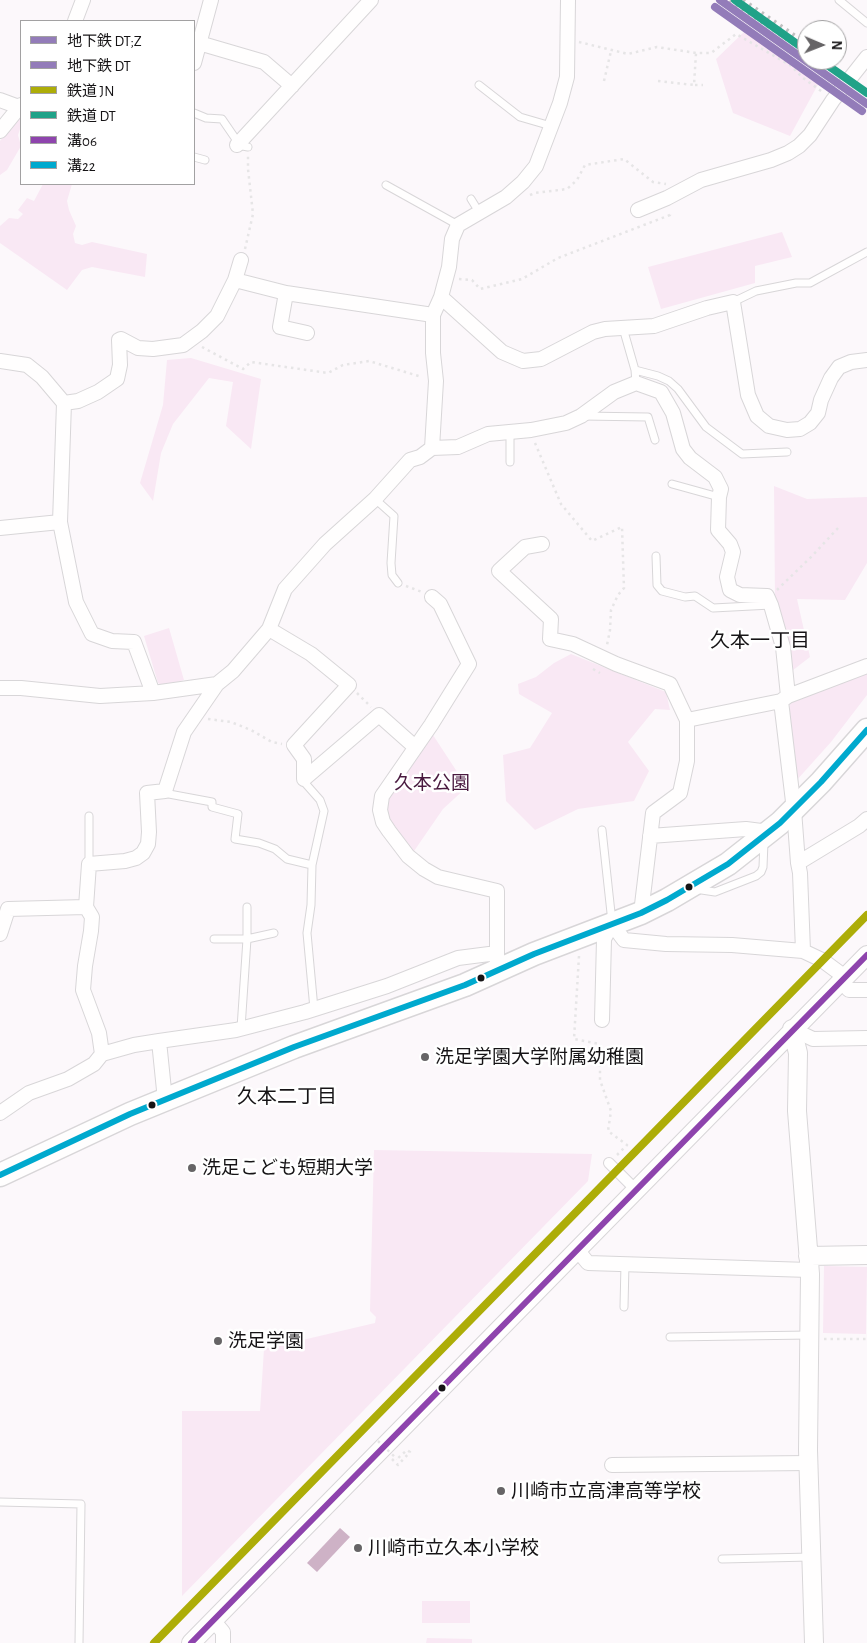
<!DOCTYPE html>
<meta charset="utf-8">
<style>
body{margin:0}
#map{position:relative;width:867px;height:1643px;overflow:hidden;background:#fcf8fb;font-family:"Alegreya Sans","Noto Sans JP",sans-serif}
canvas{display:block}
.legend{position:absolute;left:20px;top:20px;width:175px;height:165px;box-sizing:border-box;background:#fff;border:1px solid #a2a1a2;margin:0;padding:6px 9px;list-style:none;font-size:15px;color:#161416}
.legend li{display:flex;align-items:center;gap:10px;height:25px}
.legend b{width:25px;border:1px solid #a2a1a2}
.north{position:absolute;left:797px;top:20px;width:50px;height:50px;box-sizing:border-box;background:#fff;border:1px solid #a2a1a2;border-radius:50%;rotate:91deg;font-size:14px;font-weight:700;line-height:20px;text-align:center;color:#161416}
.north::after{content:'';display:block;margin:auto;width:18px;height:22px;background:#666466;clip-path:polygon(50% 0,100% 100%,50% 72%,0 100%)}
</style>
<div id="map">
<canvas width="867" height="1643"></canvas>
<ul class="legend">
<li><b style="height:6px;background:#937cb9"></b>地下鉄 DT;Z</li>
<li><b style="height:6px;background:#937cb9"></b>地下鉄 DT</li>
<li><b style="height:6px;background:#adad08"></b>鉄道 JN</li>
<li><b style="height:6px;background:#20a288"></b>鉄道 DT</li>
<li><b style="height:6px;background:#8e44ad"></b>溝06</li>
<li><b style="height:6px;background:#00a9ce"></b>溝22</li>
</ul>
<div class="north">N</div>
</div>
<script>
const ctx = document.querySelector('canvas').getContext('2d');
ctx.lineJoin = 'round';
function fillPath(path, color) { ctx.fillStyle = color; ctx.fill(path, 'evenodd'); }
const poly = rows => new Path2D(rows.map(r => 'M' + r).join(''));
function strokePath(path, color, width, dash) { ctx.strokeStyle = color; ctx.lineWidth = width; ctx.lineCap = dash ? 'butt' : 'round'; ctx.setLineDash(dash || []); ctx.stroke(path); }
function drawText(font, color, halo, rows, align = 'center') {
  ctx.font = font + ' "Alegreya Sans","Noto Sans JP",sans-serif'; ctx.lineWidth = 5; ctx.setLineDash([]); ctx.textBaseline = 'middle'; ctx.strokeStyle = halo; ctx.fillStyle = color; for (const [text, x, y, turn = 0] of rows) {
    ctx.save(); ctx.translate(x, y); ctx.rotate((+turn || 0) * Math.PI / 180); ctx.textAlign = isNaN(turn) ? turn : align; if (halo) ctx.strokeText(text, 0, 0); ctx.fillText(text, 0, 0); ctx.restore();
  }
}
const green = poly([
 [746,30,821,79,790,136,733,113,716,59],
 [21,115,21,126,18,135,21,146,7,170,0,175,0,141],
 [43,184,72,184,67,201,69,210,76,226,73,234,75,243,82,245,92,242,147,254,145,277,92,267,82,270,67,290,0,243,0,226,9,218,18,219,23,214,18,210,27,198,34,201],
 [782,232,792,257,755,266,755,283,661,309,648,267],
 [191,358,261,379,251,449,226,426,233,382,209,378,173,424,161,453,153,501,140,483,163,405,167,360],
 [774,486,807,499,867,497,867,563,845,600,797,599,810,657,788,674,775,600],
 [169,628,184,680,164,686,158,683,144,636],
 [571,654,666,692,670,710,655,709,628,742,649,771,634,801,578,809,535,830,506,801,503,755,530,748,552,713,519,694,518,684,536,677,554,663],
 [867,669,867,695,831,742,796,781,789,701],
 [433,735,467,787,443,809,412,854,384,817,384,804],
 [374,1150,592,1154,588,1181,182,1596,182,1411,260,1411,264,1349,375,1323,376,1317,370,1311],
 [824,1266,867,1267,866,1334,823,1333],
 [422,1601,470,1601,470,1623,422,1623],
 [427,1638,472,1639,472,1643,426,1643]
]);
const water = poly([
 [340,1528,350,1537,317,1572,307,1563]
]);
const path = poly([
 [579,42,628,54,657,47,696,53,711,53,736,34,790,65,803,78,824,93],
 [604,81,611,51],
 [658,81,694,85,696,53],
 [695,85,703,85],
 [530,195,535,193,567,189,577,180,585,165,624,159,653,182,666,184],
 [245,249,253,214,248,169,248,156],
 [459,279,472,280,480,289,522,279,558,258,670,215,669,212],
 [202,347,243,369,251,362,328,373,343,365,369,361,422,377],
 [535,443,561,504,592,541,622,527,624,588,618,595,611,610,610,630,607,645],
 [406,586,422,592],
 [777,590,813,555,838,528],
 [593,669,600,673],
 [357,693,371,707],
 [208,719,231,722,251,730,272,742,282,744],
 [579,956,574,1039,600,1044,600,1080,611,1111,608,1131,627,1145,617,1155],
 [824,1339,867,1339],
 [392,1459,398,1465,410,1452,407,1450,397,1459]
]);
const service = poly([
 [839,0,867,23],
 [479,85,520,117,551,126],
 [194,113,206,118,222,119,235,138,237,145,248,147],
 [194,157,205,160],
 [386,185,458,225],
 [471,199,479,212],
 [733,302,756,291,796,283,810,283,867,252],
 [623,328,635,370,636,383],
 [635,370,658,376,669,381,678,389,706,427,742,454,787,452],
 [582,416,648,417,655,440],
 [510,462,510,432],
 [672,484,719,497],
 [375,499,394,516,391,563,392,575,398,583],
 [656,556,657,585,662,591,685,597,695,596,713,608,771,605],
 [304,779,305,783,320,800,324,811,312,865,311,905,307,933,314,1009],
 [165,791,169,794,212,802,212,807,238,814,235,839,259,843,275,849,287,859,312,865],
 [602,830,612,922],
 [89,864,89,816],
 [695,889,715,892,756,876,761,872,763,867,764,842],
 [247,907,247,939,274,933],
 [214,939,247,939,241,1028],
 [624,1307,625,1264],
 [670,1337,810,1335],
 [0,1502,81,1504,79,1643],
 [722,1559,811,1557]
]);
const pedestrian = poly([
 [609,1163,630,1184]
]);
const minor = poly([
 [75,21,83,0],
 [199,43,264,62,292,86],
 [194,63,211,0],
 [0,100,19,107],
 [0,131,21,105],
 [237,145,371,0],
 [638,210,667,198,701,180,771,160,788,153,799,146,810,135,833,100,867,57],
 [235,280,286,293,433,315],
 [286,293,280,327,307,333],
 [441,297,502,352,523,361,541,359,593,332,605,329,654,326,707,308,733,302,748,395,757,416,769,426,787,430,800,429,810,423,818,413,821,400,831,378,839,367,851,362,867,360],
 [0,361,27,365,42,377,64,403,60,522,76,602,92,634,112,641,134,642,153,693],
 [64,403,78,401,98,392,117,379,120,365,119,340,121,339,138,348,153,349,183,345,202,331,217,316,235,280,241,260],
 [432,448,436,381,433,353,433,315,441,297,449,267,452,239,458,225,506,197,523,182,536,166,560,103,567,77,568,0],
 [0,528,60,522],
 [542,544,525,547,499,571,551,619,550,639,573,644,616,664,670,684,687,720,687,761,680,793,653,813,641,913],
 [432,597,440,604,469,664,431,725,382,796,380,810,383,822,389,831,408,856,424,869,438,877,497,891,497,971],
 [269,629,311,654,349,685,294,745,304,759,304,779,379,715,415,747],
 [0,688,21,688,100,696,153,693,217,684],
 [788,696,867,666],
 [781,701,794,810,798,863,800,873,803,951],
 [650,836,746,829,769,832],
 [798,863,859,826,867,819],
 [0,934,8,909,86,907],
 [841,981,849,990,867,990],
 [602,1020,604,939,612,924,624,940,666,944,732,945,803,951,822,960,845,977],
 [792,1029,813,1039,867,1038],
 [159,1041,236,1030,305,1012,387,986,458,958,497,953],
 [102,1054,99,1033,83,990,85,966,91,931,92,917,86,907,89,864,125,861,136,858,143,853,148,844,149,832,147,793,165,791,184,732,217,684,233,671,269,629,285,589,325,544,375,499,410,460,420,457,432,448,458,447,488,434,531,430,566,423,581,416,614,392,636,383,661,392,673,413,683,449,690,458,715,477,721,489,719,497,718,530,730,544,733,552,727,577,730,590,740,595,767,596,771,605,783,647,788,696,781,701,687,720],
 [0,1113,29,1093,68,1079,94,1064,102,1054,134,1045,159,1041,165,1100],
 [578,1251,588,1263,809,1270],
 [612,1465,809,1463],
 [213,1620,223,1632,223,1643]
]);
const tertiary = poly([
 [792,1029,798,1053,797,1111,810,1274,808,1450,814,1643],
 [808,1256,867,1255],
 [191,1643,867,955]
]);
const primary = poly([
 [0,1175,130,1114,294,1047,465,985,534,954,641,913,667,900,728,864,780,823,821,782,867,730]
]);
const rail = poly([
 [730,0,807,53],
 [743,0,807,44],
 [817,60,843,78]
]);
const pathBridge = poly([
 [378,1441,397,1459]
]);
const bus1 = poly([
 [191,1643,867,955]
]);
const bus2 = poly([
 [0,1175,130,1114,294,1047,465,985,534,954,641,913,667,900,728,864,780,823,821,782,867,730]
]);
const rail1 = poly([
 [154,1643,867,915]
]);
const rail2 = poly([
 [735,0,807,51],
 [820,60,867,93]
]);
const metro1 = poly([
 [720,0,867,104]
]);
const metro2 = poly([
 [715,7,862,111]
]);
const markers = [
 [689,887,4.5,"#161416"],
 [481,978,4.5,"#161416"],
 [425,1057,5,"#666466"],
 [152,1105,4.5,"#161416"],
 [192,1168,5,"#666466"],
 [218,1341,5,"#666466"],
 [442,1388,4.5,"#161416"],
 [501,1491,5,"#666466"],
 [358,1548,5,"#666466"]
];
const parkNames = [
 ["久本公園",432,783]
];
const poiNames = [
 ["洗足学園大学附属幼稚園",435,1057],
 ["洗足こども短期大学",202,1168],
 ["洗足学園",228,1341],
 ["川崎市立高津高等学校",511,1491],
 ["川崎市立久本小学校",368,1548]
];
const neighbourhoodNames = [
 ["久本一丁目",760,641],
 ["久本二丁目",287,1097]
];
fillPath(green, '#f9e8f4');
fillPath(water, '#ceb2c6');
strokePath(service, '#d8d6d8', 9);
strokePath(pedestrian, '#d8d6d8', 12);
strokePath(minor, '#d8d6d8', 16);
strokePath(tertiary, '#d8d6d8', 20);
strokePath(primary, '#d8d6d8', 25);
strokePath(path, '#e6e5e6', 2.5, [2.5, 4]);
strokePath(service, '#fffefe', 7);
strokePath(pedestrian, '#fffefe', 10);
strokePath(minor, '#fffefe', 14);
strokePath(tertiary, '#fffefe', 18);
strokePath(primary, '#fffefe', 22);
strokePath(rail, '#c0c0c0', 4, [2.5, 5]);
strokePath(pathBridge, '#e6e5e6', 2.5, [2.5, 4]);
strokePath(bus1, '#8e44ad', 6);
strokePath(bus2, '#00a9ce', 6);
strokePath(rail1, '#adad08', 8);
strokePath(rail2, '#20a288', 8);
strokePath(metro1, '#937cb9', 8);
strokePath(metro2, '#937cb9', 8);
for (const [x, y, r, color] of markers) { const dot = new Path2D(); dot.arc(x, y, r, 0, 2 * Math.PI); ctx.fillStyle = color; ctx.fill(dot); strokePath(dot, '#fff', 2); }
drawText('19px', '#49193f', '#fff', parkNames);
drawText('19px', '#161416', '#fff', poiNames, 'left');
drawText('20px', '#161416', '#fff', neighbourhoodNames);
</script>
